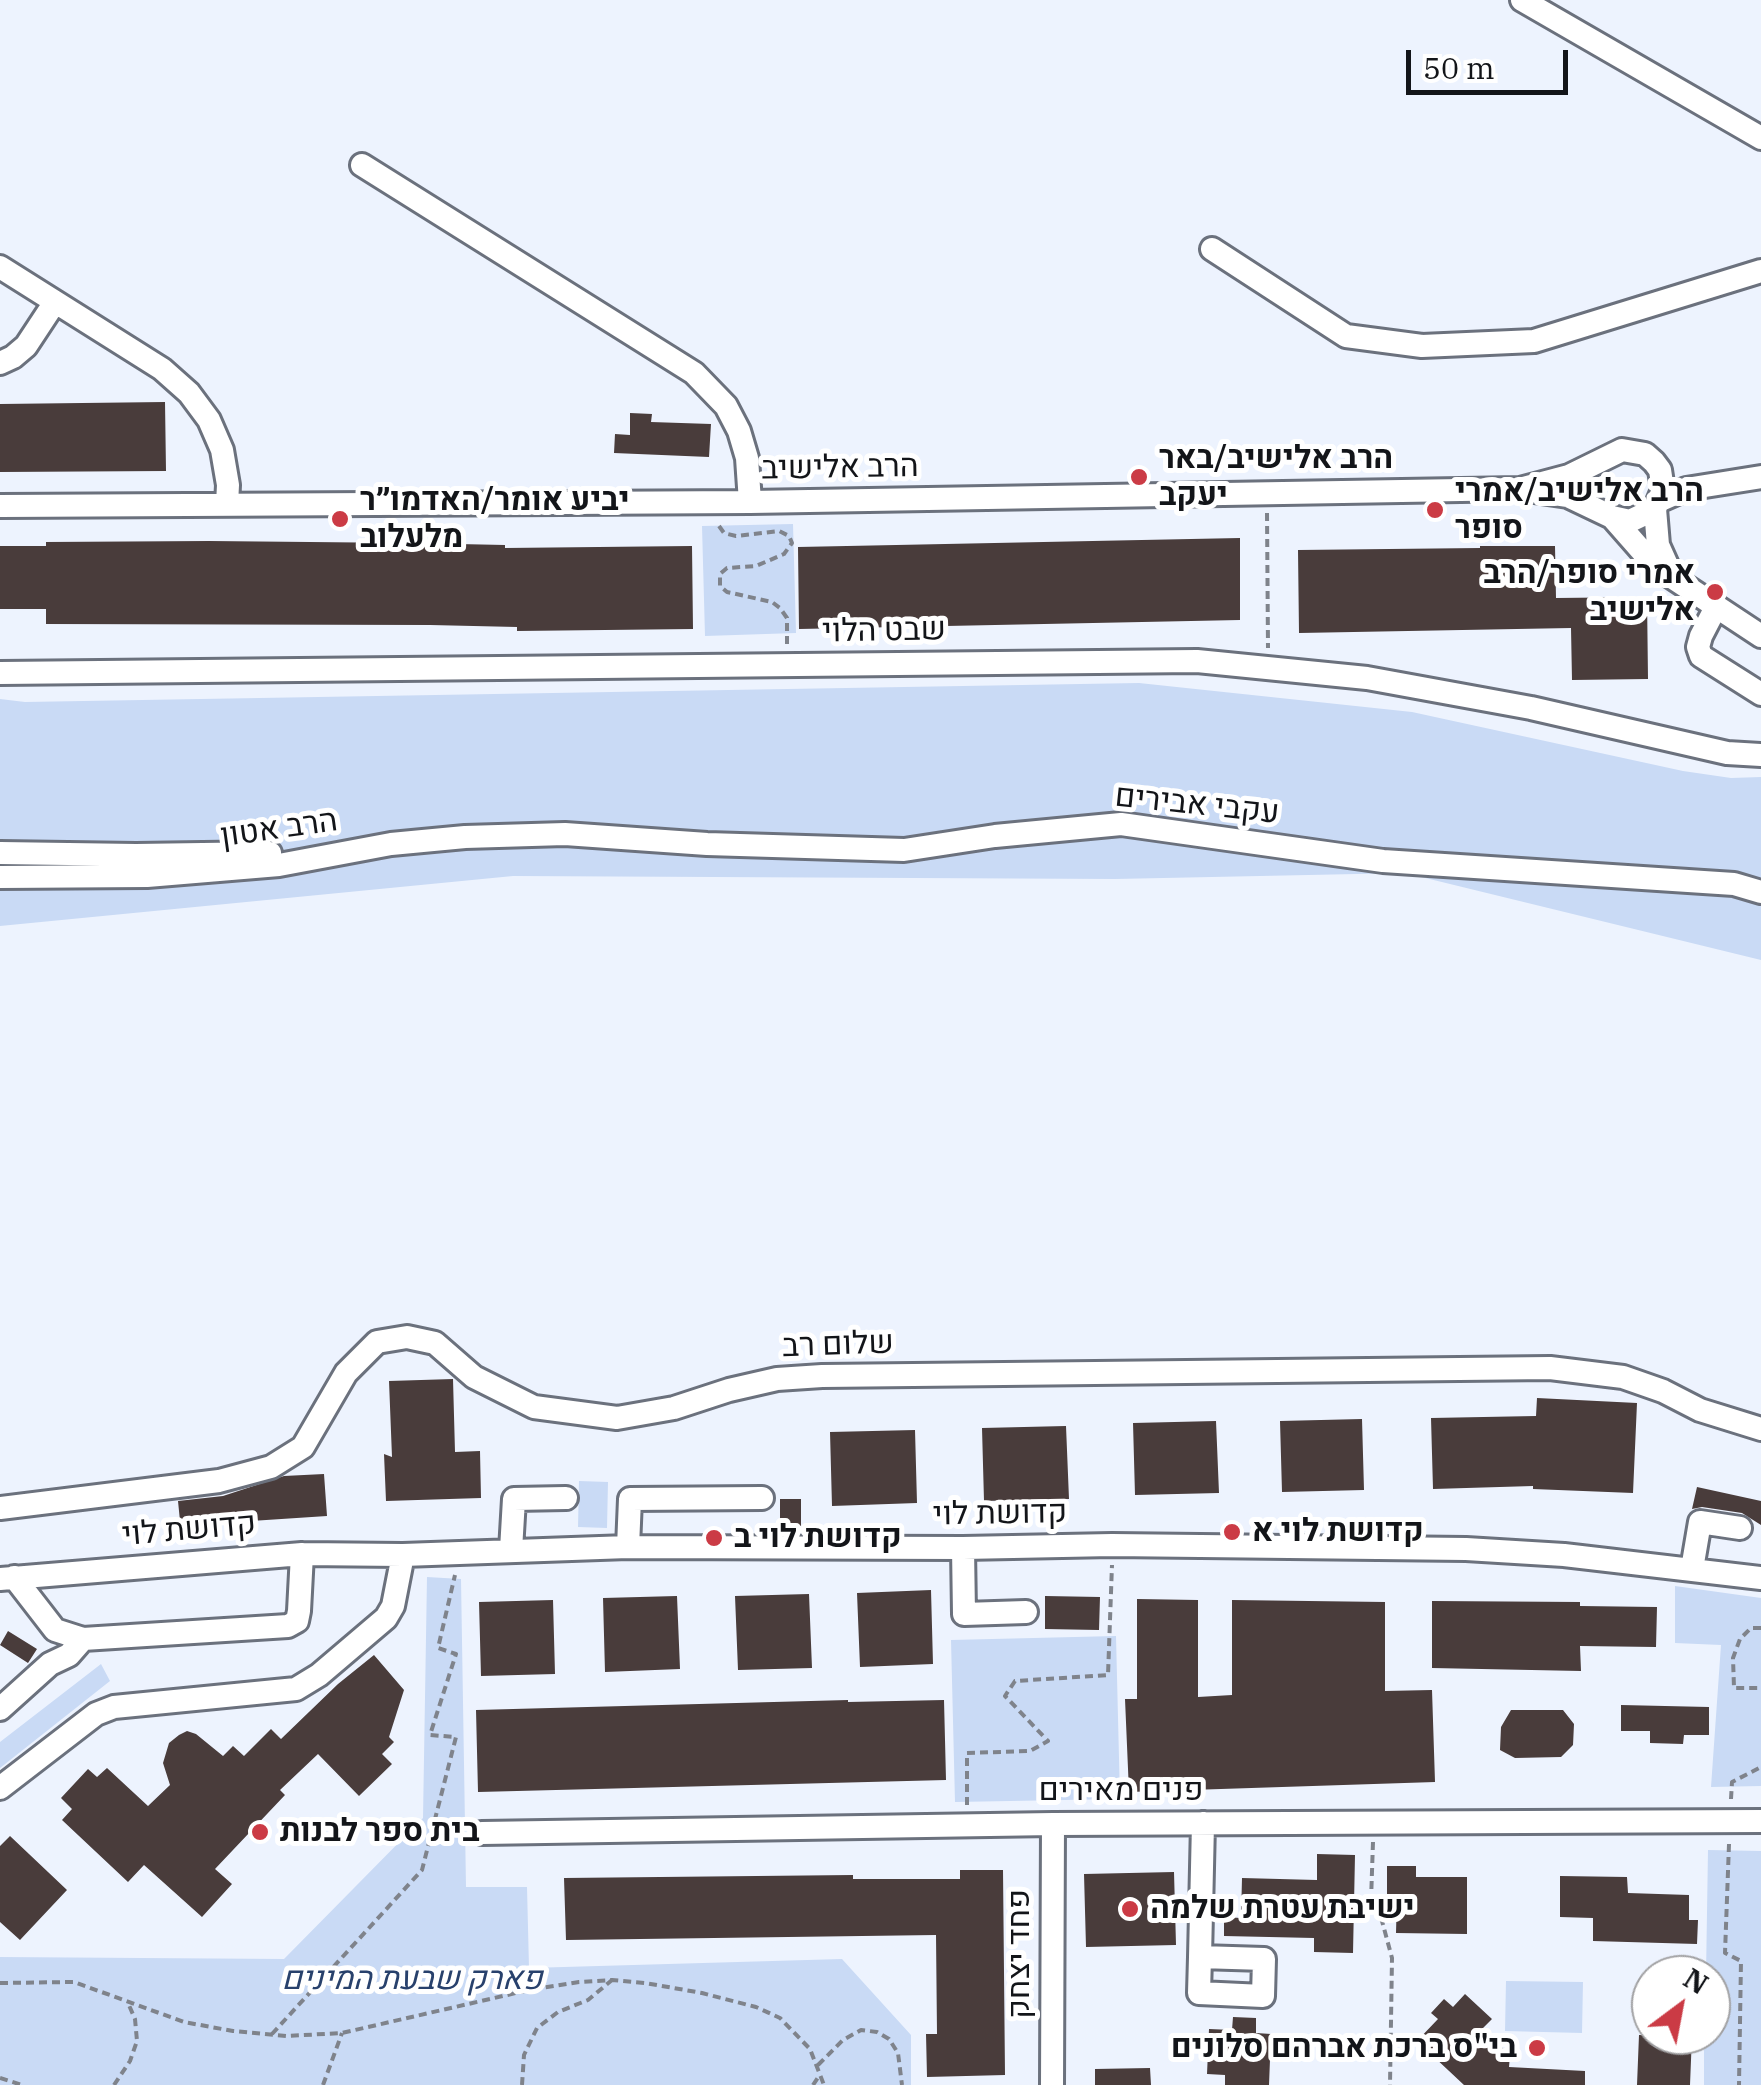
<!DOCTYPE html>
<meta charset="utf-8">
<style>
body{margin:0}
#map{position:relative;width:1761px;height:2085px;overflow:hidden;background:#edf3fe;font-family:"IBM Plex Serif",serif}
canvas{display:block}
.north{position:absolute;left:1631px;top:1955px;width:100px;height:100px;box-sizing:border-box;background:#fff;border:2px solid #a1a1a3;border-radius:50%;rotate:32deg;font-size:28px;font-weight:700;line-height:40px;text-align:center;color:#131519}
.north::after{content:'';display:block;margin:auto;width:35px;height:45px;background:#cb3b45;clip-path:polygon(50% 0,100% 100%,50% 72%,0 100%)}
.scale{position:absolute;left:1406px;top:50px;width:162px;height:45px;box-sizing:border-box;border:5px solid #131519;border-top:0;padding-left:12px;font-size:30px;line-height:35px;white-space:nowrap;color:#131519;-webkit-text-stroke:8px #fff;paint-order:stroke}
</style>
<div id="map">
<canvas width="1761" height="2085"></canvas>
<div class="north">N</div>
<div class="scale">50 m</div>
</div>
<script>
const ctx = document.querySelector('canvas').getContext('2d');
ctx.lineJoin = 'round';
function fillPath(path, color) { ctx.fillStyle = color; ctx.fill(path, 'evenodd'); }
const poly = rows => new Path2D(rows.map(r => 'M' + r).join(''));
function strokePath(path, color, width, dash) { ctx.strokeStyle = color; ctx.lineWidth = width; ctx.lineCap = dash ? 'butt' : 'round'; ctx.setLineDash(dash || []); ctx.stroke(path); }
function drawText(font, color, halo, rows, align = 'center') {
  ctx.font = font + ' "IBM Plex Serif",Heebo,serif'; ctx.lineWidth = 10; ctx.setLineDash([]); ctx.textBaseline = 'middle'; ctx.strokeStyle = halo; ctx.fillStyle = color; for (const [text, x, y, turn = 0] of rows) {
    ctx.save(); ctx.translate(x, y); ctx.rotate((+turn || 0) * Math.PI / 180); ctx.textAlign = isNaN(turn) ? turn : align; if (halo) ctx.strokeText(text, 0, 0); ctx.fillText(text, 0, 0); ctx.restore();
  }
}
const green = poly([
 [793,524,796,633,705,636,702,526],
 [1139,683,1412,712,1683,771,1731,778,1761,777,1761,960,1405,873,1115,879,513,876,0,926,0,699,25,702],
 [579,1481,608,1482,607,1528,578,1527],
 [427,1577,461,1579,466,1887,527,1887,529,1968,842,1959,911,2035,911,2085,0,2085,0,1957,284,1959,423,1818],
 [1675,1586,1761,1598,1761,1786,1711,1787,1721,1645,1675,1643],
 [1116,1636,1120,1799,955,1802,951,1640],
 [101,1664,110,1681,0,1768,0,1742],
 [1708,1850,1761,1851,1761,2085,1704,2085,1704,2035,1711,2035,1711,1975,1706,1975],
 [1506,1981,1583,1982,1582,2033,1505,2031]
]);
const building = poly([
 [165,402,166,471,0,472,0,404],
 [630,413,652,414,651,422,711,424,709,457,614,453,615,434,630,435],
 [1240,538,1240,620,799,629,798,547],
 [209,541,410,543,505,545,505,548,692,546,693,629,517,631,517,627,430,625,46,624,46,609,0,609,0,546,46,546,46,542],
 [1480,546,1555,546,1556,598,1647,597,1648,679,1572,680,1571,628,1299,633,1298,550,1480,548],
 [453,1379,455,1452,480,1451,481,1498,386,1501,384,1454,392,1457,389,1381],
 [1537,1398,1637,1403,1633,1493,1533,1489,1533,1486,1433,1489,1431,1418,1536,1416],
 [1362,1419,1364,1490,1282,1492,1280,1421],
 [1216,1421,1219,1493,1135,1495,1133,1423],
 [1066,1426,1069,1499,984,1501,982,1428],
 [915,1430,917,1503,832,1506,830,1432],
 [324,1474,327,1516,251,1521,251,1515,180,1521,178,1501,223,1496,284,1476],
 [1697,1487,1761,1501,1761,1525,1742,1513,1702,1507,1692,1509],
 [780,1499,801,1499,801,1526,780,1526],
 [931,1590,933,1664,860,1667,857,1593],
 [809,1594,812,1668,738,1670,735,1596],
 [677,1596,680,1669,605,1672,603,1598],
 [1045,1596,1100,1597,1099,1630,1045,1629],
 [1137,1599,1198,1600,1198,1697,1232,1695,1232,1600,1385,1602,1385,1691,1432,1690,1435,1782,1129,1792,1125,1699,1137,1699],
 [553,1600,555,1674,481,1676,479,1602],
 [1432,1601,1580,1602,1580,1606,1657,1607,1656,1647,1580,1646,1581,1671,1432,1668],
 [8,1631,37,1649,28,1663,0,1645],
 [374,1655,404,1690,389,1737,394,1742,382,1754,392,1764,359,1796,318,1754,280,1790,285,1795,215,1869,232,1884,202,1917,144,1865,128,1882,62,1820,72,1809,61,1798,88,1769,97,1777,107,1768,148,1806,170,1785,163,1763,169,1743,179,1735,187,1731,196,1734,223,1756,233,1746,244,1756,271,1729,281,1739,338,1684],
 [848,1700,848,1702,944,1700,946,1780,478,1792,476,1710],
 [1621,1705,1709,1707,1709,1735,1684,1735,1683,1744,1650,1743,1650,1731,1621,1731],
 [1511,1710,1563,1710,1574,1724,1573,1745,1561,1757,1515,1758,1500,1750,1501,1727],
 [10,1836,67,1890,20,1940,0,1922,0,1846],
 [1317,1854,1355,1855,1353,1953,1314,1952,1314,1938,1224,1936,1224,1917,1241,1918,1242,1878,1317,1880],
 [1387,1866,1416,1866,1416,1877,1467,1877,1467,1934,1396,1933,1397,1894,1387,1894],
 [960,1870,1003,1870,1005,2075,927,2077,926,2034,937,2034,936,1935,566,1940,564,1878,853,1875,853,1879,960,1879],
 [1174,1872,1176,1945,1086,1947,1084,1874],
 [1560,1876,1627,1877,1628,1893,1689,1895,1689,1920,1698,1920,1697,1944,1593,1941,1593,1918,1560,1917],
 [1465,1994,1492,2019,1482,2029,1510,2055,1509,2067,1585,2071,1585,2085,1464,2085,1417,2041,1438,2019,1431,2013,1444,1999,1453,2007],
 [1233,2017,1256,2018,1256,2033,1271,2034,1269,2085,1225,2085,1225,2075,1207,2074,1209,2029,1232,2030],
 [1639,2035,1692,2035,1690,2085,1637,2085],
 [1150,2068,1151,2085,1095,2085,1095,2069]
]);
const path = poly([
 [1267,513,1268,648],
 [719,526,724,533,736,536,779,531,789,536,792,543,784,554,756,566,727,568,720,574,720,586,727,592,772,602,780,608,787,618,787,644],
 [1761,1628,1751,1628,1740,1639,1733,1658,1734,1688,1761,1688],
 [1731,1799,1732,1782,1761,1767],
 [967,1805,967,1753,1030,1751,1048,1741,1005,1696,1015,1681,1108,1675,1112,1565],
 [434,1823,462,1829],
 [1373,1842,1371,1901,1382,1921,1392,1958,1390,2085],
 [1729,1844,1725,1953,1741,1961,1739,2085],
 [0,1983,74,1982,184,2022,233,2031,287,2036,342,2033,529,1990,579,1982,612,1980,645,1983,702,1993,756,2007,780,2018,810,2049,824,2085],
 [272,2034,422,1870,456,1737,430,1735,456,1654,438,1648,455,1575],
 [818,2065,843,2040,861,2030,877,2032,889,2039,898,2053,902,2085],
 [0,2078,22,2085],
 [114,2085,130,2061,137,2041,135,2019,128,2003],
 [323,2085,342,2033],
 [522,2085,524,2055,537,2028,558,2012,588,2000,612,1980],
 [813,2085,819,2076]
]);
const minor = poly([
 [1522,0,1761,138],
 [362,165,694,373,726,406,739,431,747,458,750,502],
 [1212,249,1346,336,1422,346,1534,341,1761,271],
 [0,267,162,369,189,393,209,420,222,450,228,485,227,504],
 [0,363,13,357,26,346,55,302],
 [1661,500,1686,489,1761,477],
 [0,506,750,502,1520,489,1568,496,1612,517,1630,521,1655,509,1663,490,1660,470,1654,462,1645,454,1622,450,1569,476,1520,489],
 [1655,509,1658,545,1671,574],
 [1612,517,1655,566,1761,636],
 [1716,607,1701,636,1698,647,1701,656,1761,694],
 [0,673,1197,661,1367,678,1531,708,1727,753,1761,755],
 [0,853,136,855,270,853],
 [0,877,147,876,279,865,391,844,465,837,565,834,707,844,904,850,995,836,1121,824,1383,861,1734,884,1761,892],
 [0,1508,219,1481,271,1467,303,1447,346,1373,377,1342,407,1337,435,1343,474,1377,534,1407,617,1418,674,1408,729,1390,777,1379,822,1376,1550,1368,1623,1377,1663,1391,1700,1410,1761,1429],
 [628,1547,630,1499,762,1498],
 [963,1548,964,1614,1026,1612],
 [511,1550,514,1499,566,1498],
 [1692,1569,1700,1522,1740,1528],
 [14,1577,55,1630,83,1639,288,1626,297,1621,299,1611,302,1554],
 [0,1579,302,1554,403,1555,628,1547,963,1548,1112,1545,1466,1549,1564,1555,1761,1578],
 [0,1709,50,1664,69,1655,83,1639],
 [0,1788,96,1714,114,1707,296,1689,319,1675,386,1618,393,1606,403,1555],
 [482,1833,1053,1824,1761,1821],
 [1200,1957,1264,1959,1263,1996,1199,1993,1200,1957],
 [1200,1957,1203,1823],
 [1052,2085,1053,1824]
]);
const markers = [
 [1139,477,10,"#cb3b45"],
 [1435,510,10,"#cb3b45"],
 [340,519,10,"#cb3b45"],
 [1715,592,10,"#cb3b45"],
 [1232,1532,10,"#cb3b45"],
 [714,1538,10,"#cb3b45"],
 [260,1832,10,"#cb3b45"],
 [1130,1909,10,"#cb3b45"],
 [1537,2048,10,"#cb3b45"]
];
const poiNames = [
 ["הרב אלישיב/באר",1159,459],
 ["יעקב",1159,496],
 ["הרב אלישיב/אמרי",1455,492],
 ["סופר",1455,529],
 ["יביע אומר/האדמו״ר",360,501],
 ["מלעלוב",360,538],
 ["אמרי סופר/הרב",1695,574,"right"],
 ["אלישיב",1695,611,"right"],
 ["קדושת לוי א",1252,1532],
 ["קדושת לוי ב",734,1538],
 ["בית ספר לבנות",280,1832],
 ["ישיבת עטרת שלמה",1150,1909],
 ["בי\"ס ברכת אברהם סלונים",1517,2048,"right"]
];
const streetNames = [
 ["הרב אלישיב",840,468,-1],
 ["שבט הלוי",884,631,-1],
 ["עקבי אבירים",1197,805,6],
 ["הרב אטון",279,829,-8],
 ["שלום רב",838,1345,-2],
 ["קדושת לוי",1000,1514,-1],
 ["קדושת לוי",189,1530,-5],
 ["פנים מאירים",1121,1791],
 ["פחד יצחק",1020,1954,-90]
];
const parkNames = [
 ["פארק שבעת המינים",412,1980]
];
fillPath(green, '#c9daf5');
fillPath(building, '#493c3b');
strokePath(minor, '#6b717d', 28);
strokePath(path, '#7f838b', 4, [8, 5]);
strokePath(minor, '#fff', 22);
for (const [x, y, r, color] of markers) { const dot = new Path2D(); dot.arc(x, y, r, 0, 2 * Math.PI); ctx.fillStyle = color; ctx.fill(dot); strokePath(dot, '#fff', 4); }
drawText('bold 32px', '#131519', '#fff', poiNames, 'left');
drawText('32px', '#131519', '#fff', streetNames);
drawText('italic 32px', '#28416c', '#fff', parkNames);
</script>
